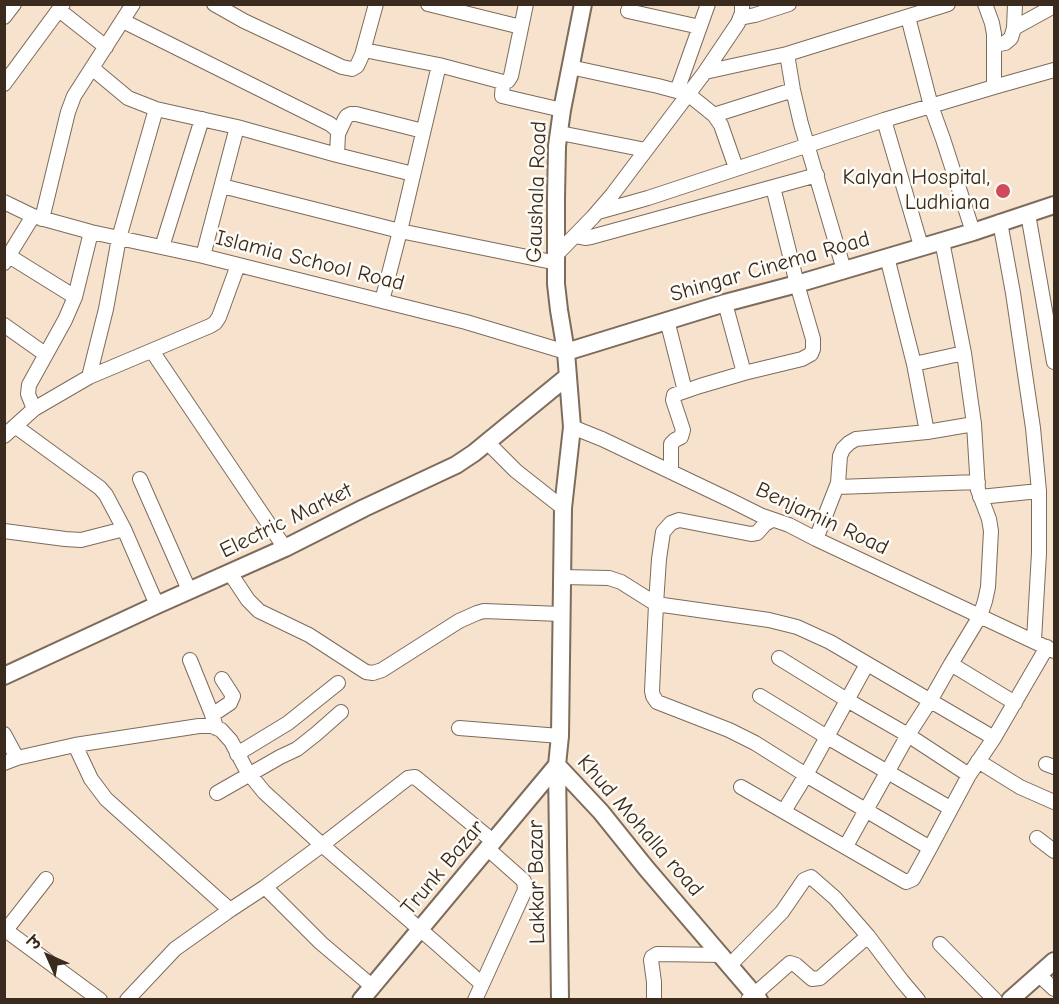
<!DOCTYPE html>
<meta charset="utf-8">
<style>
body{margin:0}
#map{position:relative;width:1059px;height:1004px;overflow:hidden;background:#f7e3cd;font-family:"Comic Neue","Playpen Sans Deva",sans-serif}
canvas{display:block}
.frame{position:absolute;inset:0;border:6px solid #3b2a1e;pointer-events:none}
.north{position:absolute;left:18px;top:926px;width:60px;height:60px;-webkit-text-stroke:4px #fdfcf7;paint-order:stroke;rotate:315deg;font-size:16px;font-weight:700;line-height:24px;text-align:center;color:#3b2a1e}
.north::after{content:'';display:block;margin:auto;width:21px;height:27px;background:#3b2a1e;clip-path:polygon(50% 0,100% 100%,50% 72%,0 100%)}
</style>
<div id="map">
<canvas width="1059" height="1004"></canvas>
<div class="frame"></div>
<div class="north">उ</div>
</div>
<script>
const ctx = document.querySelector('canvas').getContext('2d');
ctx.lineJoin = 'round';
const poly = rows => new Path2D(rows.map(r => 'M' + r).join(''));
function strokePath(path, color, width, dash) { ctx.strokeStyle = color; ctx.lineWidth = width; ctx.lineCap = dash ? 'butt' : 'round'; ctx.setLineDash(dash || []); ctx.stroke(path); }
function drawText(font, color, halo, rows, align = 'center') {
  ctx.font = font + ' "Comic Neue",sans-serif'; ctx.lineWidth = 5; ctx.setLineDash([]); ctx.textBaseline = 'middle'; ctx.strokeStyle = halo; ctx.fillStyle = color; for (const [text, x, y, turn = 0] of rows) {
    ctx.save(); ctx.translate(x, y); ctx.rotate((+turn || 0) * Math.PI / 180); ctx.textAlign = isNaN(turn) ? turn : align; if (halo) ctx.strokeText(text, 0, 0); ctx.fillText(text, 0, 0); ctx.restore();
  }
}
const minor = poly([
 [214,4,244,21,342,67,352,69,357,66,362,55,376,4],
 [428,4,521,27],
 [985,4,992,23,994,34,994,87],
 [59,10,106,47],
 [628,11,700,27],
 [4,17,14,4],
 [908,17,931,106,943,139,973,232],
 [740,18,755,15,789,4],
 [123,21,330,124,337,130,338,134,337,155],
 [1014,28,1054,6],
 [994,45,1005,43,1011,38,1014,28,1015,4],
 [364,50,439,65,503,82,508,81,511,76,526,4],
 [787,54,793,90,801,124,844,270],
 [570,67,658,86,688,94,714,115,721,125,736,168],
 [92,68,128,98,156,109,237,127,337,155,413,174],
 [705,72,787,54,948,4],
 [503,82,502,96,562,110],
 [4,84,63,4],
 [677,91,708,4],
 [714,115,793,90],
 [884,120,921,246],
 [560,133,646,150],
 [338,134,345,119,347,116,351,114,356,114,423,131],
 [222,186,400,231,557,263],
 [4,202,33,216,91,232,203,256,382,301,466,322,566,352],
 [598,212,648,198,884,120,994,87,1054,70],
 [1028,214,1054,362],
 [42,219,68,112,74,96,133,4],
 [1000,222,1013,293,1033,428,1039,491,1039,553,1034,640],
 [575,236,585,238,591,237,817,175],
 [162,247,202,119],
 [557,254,593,217,612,195,705,72,738,23,742,13,742,4],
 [9,256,75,297],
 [203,256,237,127],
 [887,257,914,364,927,432],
 [4,263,33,216],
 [382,301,400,231,439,65],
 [667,320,685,391],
 [4,325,45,354],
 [152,351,285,548],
 [914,364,964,353],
 [744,373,802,359,811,354,813,349,813,339,797,284,773,187],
 [89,377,106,309,119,238,156,109],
 [34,409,28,394,29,385,65,320,75,297,91,232],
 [15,426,100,488,106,495,124,529,157,605],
 [572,427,602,439,730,500,760,515,789,525,816,539,1054,651],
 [4,436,34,409,89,377,210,326,215,323,219,317,238,265],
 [487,442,516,471,563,508],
 [671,472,671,444,675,440,681,437,683,430,673,400,674,395,700,386,744,373,725,303],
 [140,479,189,590],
 [837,487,978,482],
 [980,497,1039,491],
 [772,520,765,524,757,533,751,534,679,520,671,523,663,532,659,559,656,604,652,691,653,696,657,702,729,730,755,743,806,775,930,848,969,775,994,738,1047,647],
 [4,531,65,539,81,540,124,529],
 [816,539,838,483,840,456,843,449,849,443,856,439,927,432,974,424],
 [230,573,248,600,259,611,309,635,366,672,373,673,382,670,459,621,477,613,484,611,561,614],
 [562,577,609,578,621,582,656,604,769,620,797,627,830,642,994,738],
 [779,658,847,700,908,735,969,775],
 [190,660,213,717,216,728],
 [951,664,1015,703],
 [760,696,827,737,950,808],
 [212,715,230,703,233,696,222,679],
 [459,728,560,736],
 [4,734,17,758],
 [75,745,91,779,106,799,230,910],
 [237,754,288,723,338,683],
 [978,761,1020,787,1054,802],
 [4,763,17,758,75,745,199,726,212,726,221,730,231,741,247,771,264,792,322,845,437,944,482,984],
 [1046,764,1054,767],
 [741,787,906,882,913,879,930,848],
 [217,793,280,757,297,749,316,734,341,712],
 [784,811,806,775,867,664],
 [1037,838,1054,851],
 [846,846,908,735,930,701,951,664,980,616,985,601,988,587,991,531,989,519,978,490,974,424,964,353,942,241],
 [265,887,321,943,373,987],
 [4,929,100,1000],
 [6,930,46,879],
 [940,944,995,1000],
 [730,965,782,912,804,880,811,877,835,898,868,936,902,981,918,1000],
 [1039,975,1054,989],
 [127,1000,175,949,230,910,265,887,322,845,408,778,415,777,494,842],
 [475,1000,525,890,524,881,488,849],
 [654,1000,654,982,651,960,652,957,657,954,722,955],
 [748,1000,790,963,796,965,812,979,820,978,868,936]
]);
const tertiary = poly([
 [566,352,725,303,797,284,973,232,1054,205],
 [4,676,157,605,285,548,364,508,456,465,474,453,568,376],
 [557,765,601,812,646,868,759,1000],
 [361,1000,557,765],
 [560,1000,557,765,560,736,563,508,572,427,566,352,559,310,556,284,556,198,557,146,562,110,583,4],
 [1010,1000,1054,961]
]);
const markers = [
 [1003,191,8,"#d1495b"]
];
const poiNames = [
 ["Kalyan Hospital,",990,178],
 ["Ludhiana",990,203]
];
const streetNames = [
 ["Gaushala Road",537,192,-88],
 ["Islamia School Road",310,261,14],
 ["Shingar Cinema Road",770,267,-16],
 ["Benjamin Road",822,519,25],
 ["Electric Market",286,521,-26],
 ["Khud Mohalla road",640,826,49],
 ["Trunk Bazar",443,868,-50],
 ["Lakkar Bazar",537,882,-91]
];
strokePath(minor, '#7d6b5b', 16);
strokePath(tertiary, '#7d6b5b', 20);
strokePath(minor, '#fff', 14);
strokePath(tertiary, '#fff', 16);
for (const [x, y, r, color] of markers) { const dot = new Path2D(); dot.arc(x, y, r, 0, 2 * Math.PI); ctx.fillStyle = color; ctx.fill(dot); strokePath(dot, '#fdfcf7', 2); }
drawText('22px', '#3b2a1e', '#fdfcf7', poiNames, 'right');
drawText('22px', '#3b2a1e', '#fdfcf7', streetNames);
</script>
